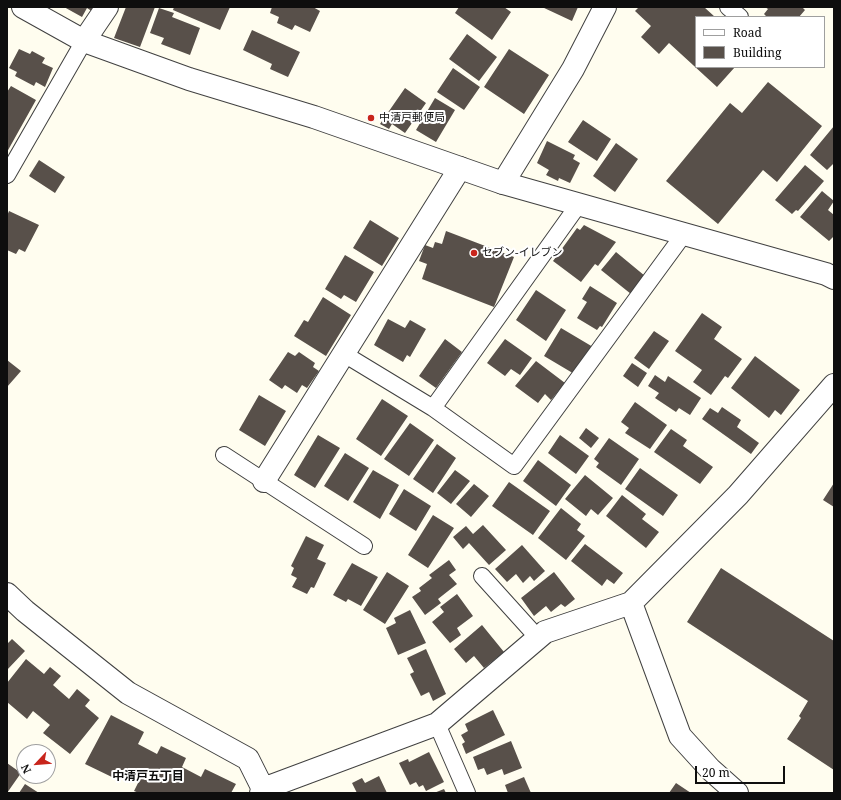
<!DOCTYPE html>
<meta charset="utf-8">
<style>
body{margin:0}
#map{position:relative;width:841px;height:800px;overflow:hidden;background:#fffdef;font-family:"Noto Serif",serif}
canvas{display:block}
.frame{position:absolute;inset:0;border:8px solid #0e0e0e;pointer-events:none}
.legend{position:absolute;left:695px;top:16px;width:130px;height:52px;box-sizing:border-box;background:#fff;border:1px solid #9f9f9f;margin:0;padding:5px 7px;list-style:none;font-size:12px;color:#0e0e0e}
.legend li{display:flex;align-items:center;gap:8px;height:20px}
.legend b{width:20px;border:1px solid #9f9f9f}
.north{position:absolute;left:16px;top:744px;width:40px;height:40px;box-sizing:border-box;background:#fff;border:1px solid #9f9f9f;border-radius:50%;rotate:244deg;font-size:11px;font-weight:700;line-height:16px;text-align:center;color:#0e0e0e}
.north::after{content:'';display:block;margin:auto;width:14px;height:18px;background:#c8251c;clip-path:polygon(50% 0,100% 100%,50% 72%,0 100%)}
.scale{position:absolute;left:695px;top:766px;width:90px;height:18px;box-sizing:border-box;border:2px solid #0e0e0e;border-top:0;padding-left:5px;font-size:12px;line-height:14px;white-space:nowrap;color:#0e0e0e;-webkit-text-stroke:3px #fff;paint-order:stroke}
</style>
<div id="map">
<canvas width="841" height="800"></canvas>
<div class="frame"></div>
<ul class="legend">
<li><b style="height:5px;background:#fff"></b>Road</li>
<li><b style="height:11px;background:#58504a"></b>Building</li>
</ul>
<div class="north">N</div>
<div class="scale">20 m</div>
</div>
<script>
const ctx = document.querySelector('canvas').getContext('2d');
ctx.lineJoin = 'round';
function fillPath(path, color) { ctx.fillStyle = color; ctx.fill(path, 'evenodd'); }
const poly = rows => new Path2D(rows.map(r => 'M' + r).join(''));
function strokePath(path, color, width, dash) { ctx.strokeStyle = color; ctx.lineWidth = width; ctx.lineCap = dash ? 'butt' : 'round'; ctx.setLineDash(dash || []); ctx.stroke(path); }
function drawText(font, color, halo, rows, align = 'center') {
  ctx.font = font + ' "Noto Serif","Noto Sans JP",serif'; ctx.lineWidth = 4; ctx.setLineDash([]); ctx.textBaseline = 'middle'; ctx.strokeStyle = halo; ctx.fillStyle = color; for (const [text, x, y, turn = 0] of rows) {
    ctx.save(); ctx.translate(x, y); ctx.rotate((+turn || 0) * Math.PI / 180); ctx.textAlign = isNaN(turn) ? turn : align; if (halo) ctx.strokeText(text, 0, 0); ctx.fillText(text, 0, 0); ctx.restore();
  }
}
const building = poly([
 [64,7,96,7,93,12,87,8,82,17],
 [126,7,155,7,140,47,114,38],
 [174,7,230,7,220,30,173,10],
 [272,7,313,7,320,11,310,32,295,25,292,30,277,23,279,17,270,13],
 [459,7,504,7,511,12,492,40,455,13],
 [542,7,578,7,572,21],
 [639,7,704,7,715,17,696,17,696,67,735,67,717,87,669,43,659,54,641,37,651,26,635,11],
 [765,7,802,7,805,10,799,17,767,17,764,14,768,9],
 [159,8,174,13,172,17,200,28,190,55,161,44,164,38,150,33],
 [252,30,300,52,288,77,270,69,272,64,243,50],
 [467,34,497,57,479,81,449,59],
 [19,49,30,54,32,51,45,58,42,63,53,68,45,87,36,82,34,86,15,76,17,72,9,68],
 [509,49,549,75,524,114,484,87],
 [453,68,480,87,464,110,437,92],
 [768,82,822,126,777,182,763,170,718,224,666,181,730,103,742,113],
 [11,86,36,100,7,152,7,92],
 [405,88,426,103,405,133,392,124,389,129,380,124],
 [435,98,455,110,436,142,416,130],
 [583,120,611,139,597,161,568,142],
 [834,126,834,163,827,170,810,155],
 [547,141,575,155,573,159,580,163,570,183,559,178,558,181,546,175,549,170,537,163],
 [616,143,638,159,615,192,593,176],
 [39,160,65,177,55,193,29,176],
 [805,165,824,181,798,211,796,210,792,214,775,200],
 [822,191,834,201,828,210,834,215,834,236,829,241,800,217],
 [9,211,39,225,25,252,19,249,16,254,7,250,7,216],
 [370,220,399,238,382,266,353,248],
 [584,225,616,242,598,266,595,264,581,282,553,261,577,228,580,230],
 [446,231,514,257,494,307,422,279,427,264,419,261,425,245,433,248,435,242,442,244],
 [616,252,645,276,631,294,601,270],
 [345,255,374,272,356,302,344,295,341,299,325,289],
 [590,286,617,303,602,327,600,326,597,330,577,318,587,302,582,299],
 [536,290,566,310,546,341,516,320],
 [323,297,351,315,326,356,294,336,304,320,308,322],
 [702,313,722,327,714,339,742,359,728,378,725,376,711,395,693,382,702,370,675,351],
 [388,319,405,328,410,320,426,329,410,357,407,355,403,362,374,345],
 [561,328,593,347,576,375,544,356],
 [654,331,669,341,649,369,634,358],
 [445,339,462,352,436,388,419,376],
 [505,339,532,358,520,375,511,369,505,376,487,363],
 [288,352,295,356,299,352,315,363,313,367,319,371,307,388,302,385,297,393,285,385,282,389,269,380],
 [755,356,800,390,781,415,775,410,769,418,731,388],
 [7,360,21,371,7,387],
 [536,361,565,383,551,400,545,394,538,403,515,386],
 [632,363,647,373,638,387,623,376],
 [655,375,665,382,668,376,701,398,690,415,679,408,676,412,655,398,659,393,648,386],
 [259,395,286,411,265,446,239,430],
 [382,399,408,416,381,456,356,439],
 [635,402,667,425,650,449,625,433,629,428,621,422],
 [722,407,741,420,737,427,759,443,751,454,702,419,710,408,718,413],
 [410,423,434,440,409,476,384,459],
 [586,428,599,438,591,448,579,438],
 [671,429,687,440,683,446,713,467,700,484,654,452],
 [318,435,340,448,315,488,294,475],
 [560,435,589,456,576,474,548,453],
 [609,438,639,459,621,485,596,467,599,463,594,459],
 [437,444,456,458,433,493,413,479],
 [345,453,369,468,348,501,324,486],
 [538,460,571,485,556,506,523,481],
 [640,468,678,495,663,516,625,489],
 [373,470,399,485,380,519,353,502],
 [455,470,470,481,451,504,437,493],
 [585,475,613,498,598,515,591,509,586,516,565,499],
 [509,482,550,511,533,535,492,506],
 [834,483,834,507,823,500],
 [474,484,489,496,471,517,456,504],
 [404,489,431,506,416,531,389,514],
 [622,495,646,514,642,519,659,532,646,548,606,516],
 [561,508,581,524,577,530,585,536,566,560,538,538],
 [433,515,454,528,428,568,408,555],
 [483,525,506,550,489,565,469,543,463,549,453,537,466,526,473,534],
 [306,536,324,545,317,559,326,563,314,588,311,587,307,594,292,587,297,578,291,575,294,568,291,566],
 [585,544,623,573,614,584,607,579,602,586,571,561],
 [522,545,545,571,534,581,530,576,523,583,516,574,507,582,495,569],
 [449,560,456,570,449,575,457,584,438,599,441,603,425,615,412,597,421,591,419,588,432,578,429,575],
 [352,563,378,577,361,606,348,599,346,602,333,595],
 [721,568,834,641,834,770,787,739,801,718,799,716,808,701,687,622],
 [387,572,409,586,385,624,363,610],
 [554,572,575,599,565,607,561,604,551,612,546,606,534,616,521,598],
 [457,594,473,616,457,628,461,635,450,643,432,622,444,612,440,607],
 [410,610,426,643,398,655,386,628,396,623,394,618],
 [482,625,504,652,484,668,474,656,466,663,454,649],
 [12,639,25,651,7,670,7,644],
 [426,649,446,694,433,701,429,692,421,696,410,674,414,672,407,658],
 [26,659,44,674,50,667,61,676,53,685,69,699,77,689,90,700,85,706,99,718,70,754,43,733,50,725,33,711,27,719,7,702,7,683],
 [493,710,505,735,466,754,462,744,465,742,461,735,468,731,465,724],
 [111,715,144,732,138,744,157,754,161,746,186,758,182,767,201,777,205,769,236,784,231,793,139,793,134,791,139,781,120,771,116,779,85,764],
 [511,741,522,768,504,775,502,769,487,775,484,768,478,770,473,757],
 [429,752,444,782,426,791,423,785,419,787,416,782,410,785,399,763,408,759,409,762],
 [7,763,21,773,7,793],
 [379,776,387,793,357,793,352,783,362,778,365,783],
 [524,777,531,793,508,793,505,785],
 [676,783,691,793,669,793],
 [25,784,39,793,19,793],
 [444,789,446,793,434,793]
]);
const service = poly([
 [728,7,740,17],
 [7,175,84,41],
 [344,354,433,408,514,466,684,234],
 [433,408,579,204],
 [224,455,364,546],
 [482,576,538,638],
 [437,724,467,793]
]);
const minor = poly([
 [84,41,107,7],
 [503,183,573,69,605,7],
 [264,481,460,168],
 [7,594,25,611,128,693,248,759,263,789,261,793],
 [631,603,680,736,710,769,737,793],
 [263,789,437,724,545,632,631,603,738,495,834,385]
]);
const tertiary = poly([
 [23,7,84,41,189,79,314,117,503,183,826,274,834,278]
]);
const markers = [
 [371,118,4,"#c8251c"],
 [474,253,4,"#c8251c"]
];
const poiNames = [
 ["中清戸郵便局",379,118],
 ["セブン-イレブン",482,253]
];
const neighbourhoodNames = [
 ["中清戸五丁目",148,777]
];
fillPath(building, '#58504a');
strokePath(service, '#414141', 18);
strokePath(minor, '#414141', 24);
strokePath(tertiary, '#414141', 24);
strokePath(service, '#fff', 16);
strokePath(minor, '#fff', 22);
strokePath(tertiary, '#fff', 22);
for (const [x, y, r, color] of markers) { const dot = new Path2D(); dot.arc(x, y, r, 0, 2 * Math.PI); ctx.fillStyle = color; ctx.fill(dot); strokePath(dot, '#fff', 1.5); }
drawText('11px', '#0e0e0e', '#fff', poiNames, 'left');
drawText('bold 12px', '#0e0e0e', '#fff', neighbourhoodNames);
</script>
